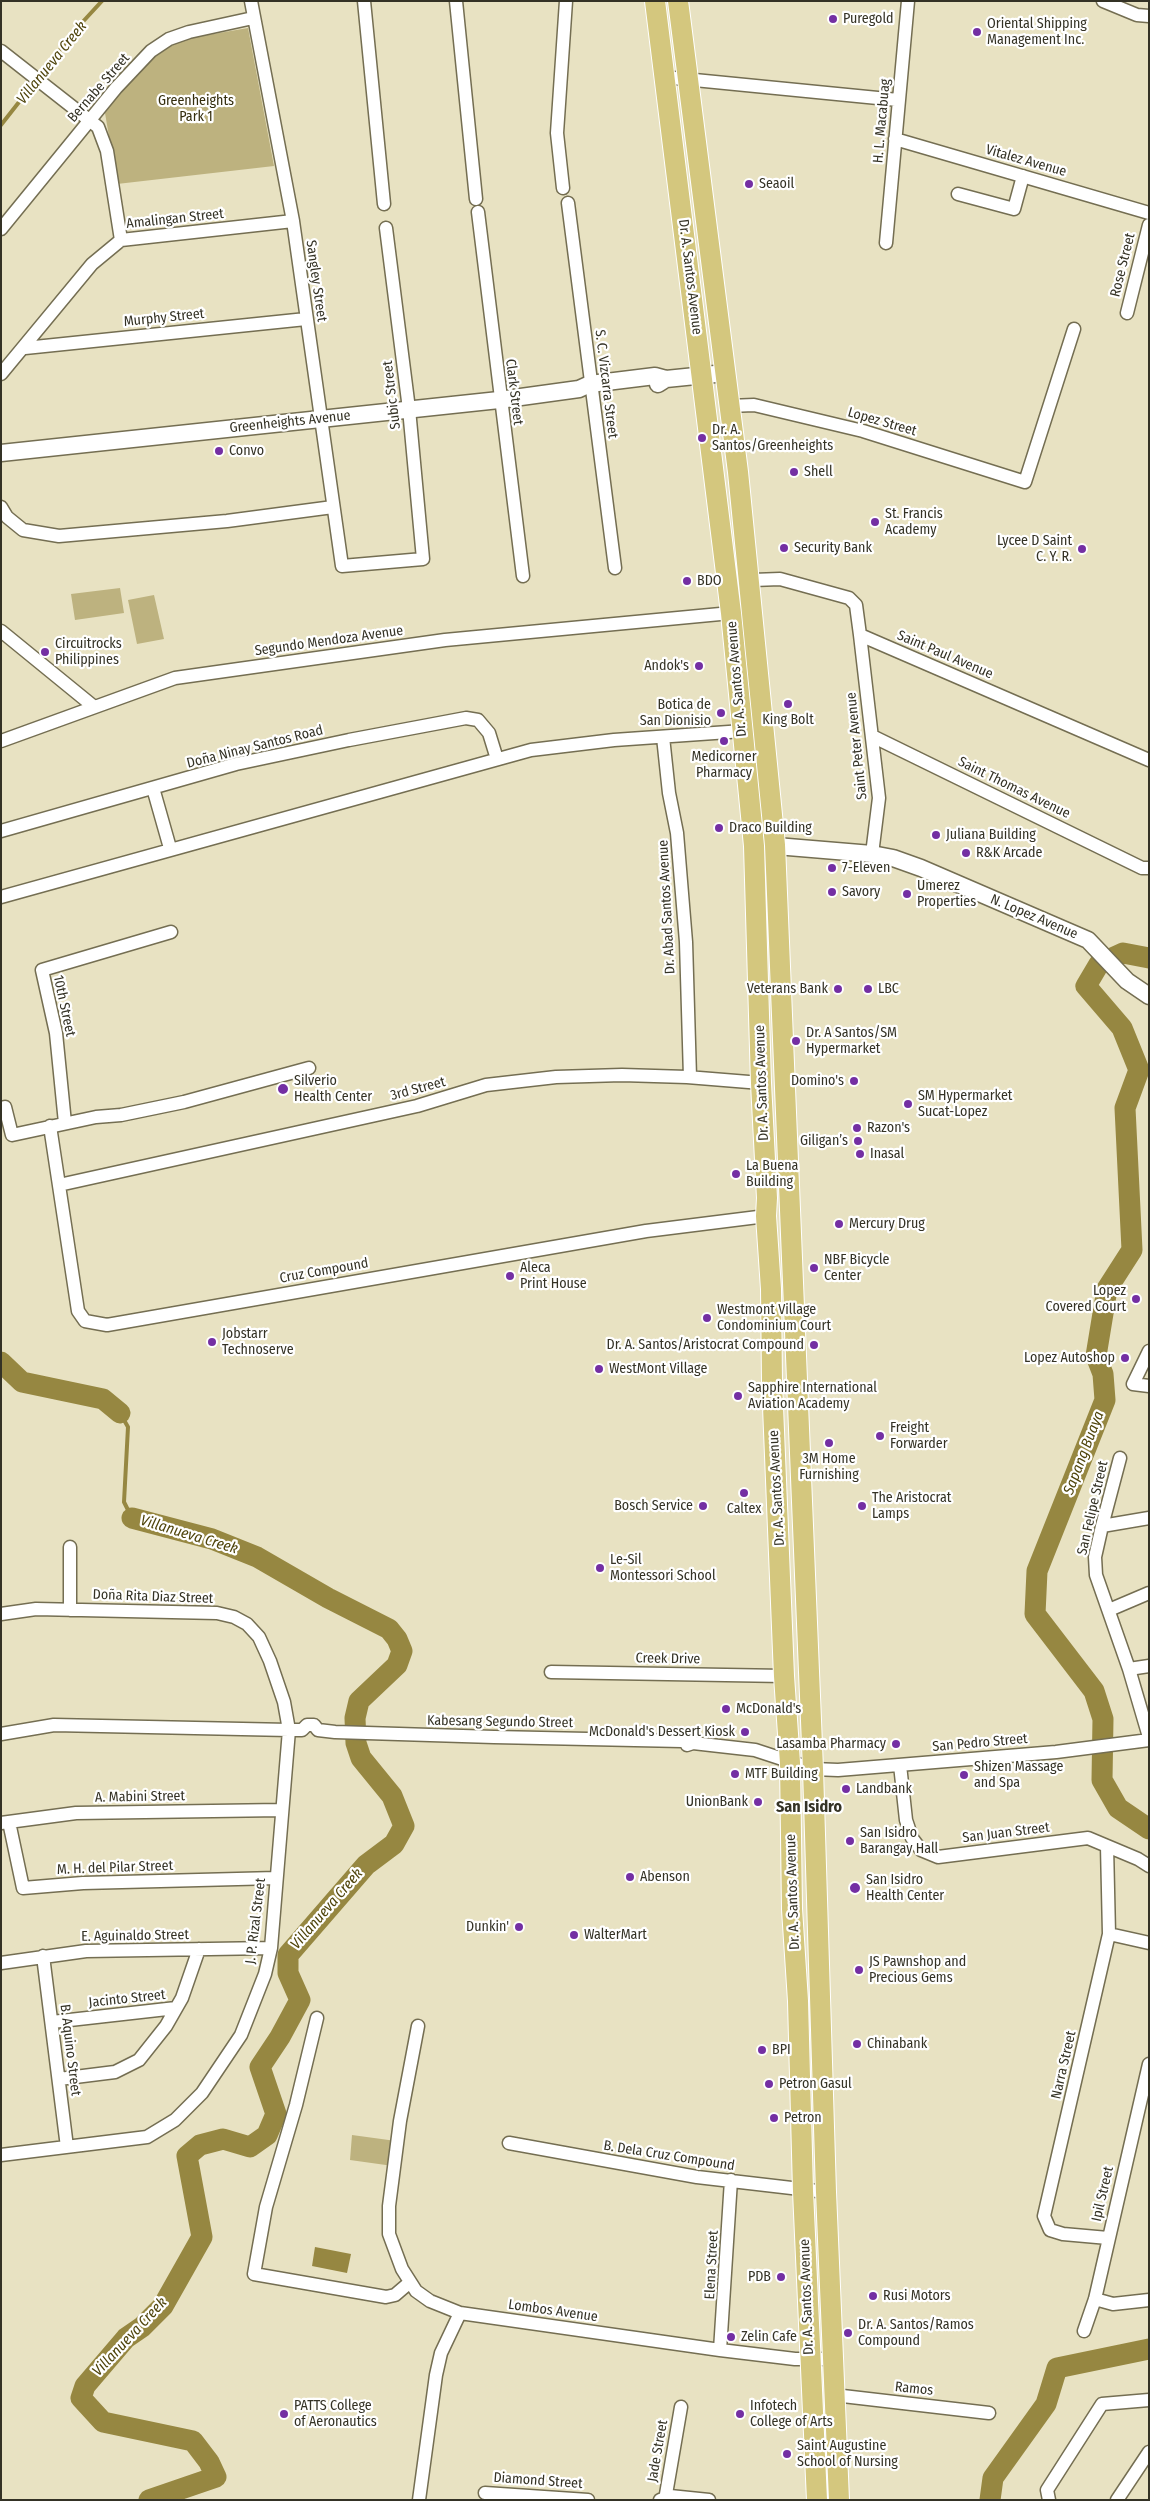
<!DOCTYPE html>
<meta charset="utf-8">
<style>
body{margin:0}
#map{position:relative;width:1150px;height:2501px;overflow:hidden;background:#e8e2c2;font-family:"Fira Sans Condensed",sans-serif}
canvas{display:block}
.frame{position:absolute;inset:0;border:2px solid #343225;pointer-events:none}
</style>
<div id="map">
<canvas width="1150" height="2501"></canvas>
<div class="frame"></div>
</div>
<script>
const ctx = document.querySelector('canvas').getContext('2d');
ctx.lineJoin = 'round';
function fillPath(path, color) { ctx.fillStyle = color; ctx.fill(path, 'evenodd'); }
const poly = rows => new Path2D(rows.map(r => 'M' + r).join(''));
function strokePath(path, color, width, dash) { ctx.strokeStyle = color; ctx.lineWidth = width; ctx.lineCap = dash ? 'butt' : 'round'; ctx.setLineDash(dash || []); ctx.stroke(path); }
function drawText(font, color, halo, rows, align = 'center') {
  ctx.font = font + ' "Fira Sans Condensed",sans-serif'; ctx.lineWidth = 4.5; ctx.setLineDash([]); ctx.textBaseline = 'middle'; ctx.strokeStyle = halo; ctx.fillStyle = color; for (const [text, x, y, turn = 0] of rows) {
    ctx.save(); ctx.translate(x, y); ctx.rotate((+turn || 0) * Math.PI / 180); ctx.textAlign = isNaN(turn) ? turn : align; if (halo) ctx.strokeText(text, 0, 0); ctx.fillText(text, 0, 0); ctx.restore();
  }
}
const green = poly([
 [248,28,274,166,117,184,105,113,120,92,156,56,173,45,190,38],
 [120,588,124,613,75,620,71,594],
 [154,595,164,639,137,644,128,600],
 [352,2135,396,2141,393,2166,350,2160]
]);
const water = poly([
 [315,2247,351,2254,347,2273,312,2266]
]);
const stream = poly([
 [1,125,78,27,102,1],
 [120,1413,128,1427,124,1502,132,1518]
]);
const river = poly([
 [1149,958,1123,953,1099,964,1086,986,1122,1028,1139,1070,1125,1108,1132,1250,1107,1289,1096,1356,1103,1374,1105,1400,1037,1571,1035,1614,1094,1691,1103,1719,1102,1780,1118,1808,1149,1829],
 [1,1362,22,1382,103,1399,120,1413],
 [132,1518,212,1539,257,1557,328,1598,389,1629,397,1639,402,1651,397,1665,359,1701,355,1718,356,1743,361,1758,392,1796,404,1826,394,1844,366,1865,288,1955,288,1973,300,2000,280,2037,260,2067,276,2114,267,2135,250,2147,223,2139,200,2145,187,2156,202,2237,163,2306,142,2327,126,2338,85,2386,81,2398,103,2422,193,2441,209,2462,216,2477,149,2500],
 [990,2500,993,2478,1046,2404,1057,2368,1149,2349]
]);
const minor = poly([
 [251,1,293,221,342,566,423,559,409,409,386,228],
 [364,1,384,204],
 [456,1,476,199],
 [1103,1,1137,15,1149,16],
 [1,51,98,127,107,151,121,240],
 [664,77,898,100],
 [895,139,1149,213],
 [563,188,557,133,566,1],
 [958,194,1014,209,1023,176],
 [568,203,615,568],
 [478,212,523,576],
 [1,229,116,88,151,51,169,39,189,32,253,18],
 [886,243,908,1],
 [1127,313,1149,225],
 [25,348,306,319],
 [1,374,92,264,121,240,293,221],
 [729,406,754,405,863,431,1025,482,1074,329],
 [1,507,7,517,23,530,59,536,227,521,333,507],
 [726,581,780,579,849,598,856,605,860,635,1149,760],
 [1,631,93,706],
 [860,635,879,798,872,854],
 [872,736,1142,868,1149,868],
 [663,737,669,793,677,833,686,942,690,1077],
 [1,741,175,678,445,640,731,613],
 [153,788,170,848],
 [1,831,236,764,349,740,466,718,478,720,489,733,497,759],
 [1,897,531,750,614,740,743,731],
 [1,1108,5,1107,12,1135,96,1117,121,1115,184,1102,309,1068],
 [65,1123,56,1033,42,970,171,932],
 [50,1126,78,1311,85,1321,107,1325,646,1231,766,1216],
 [59,1185,417,1106,486,1085,556,1077,622,1075,687,1077,761,1083],
 [1149,1351,1133,1384,1149,1386],
 [1120,1458,1102,1526,1095,1557,1096,1575,1129,1669,1149,1737],
 [1102,1526,1149,1518],
 [70,1610,70,1547],
 [1109,1610,1149,1593],
 [1,1614,36,1609,217,1613,234,1617,247,1624,259,1637,270,1661,284,1702,289,1730,271,1948,265,1974,241,2035,202,2093,175,2120,147,2137,1,2155],
 [1129,1669,1149,1666],
 [551,1672,784,1676],
 [1,1734,54,1725,289,1730,302,1730,307,1725,314,1725,318,1730,335,1732,494,1737,682,1741,684,1739,691,1739,693,1743],
 [687,1745,693,1743,755,1750,813,1769,838,1770,1056,1752,1149,1740],
 [900,1765,906,1820,912,1838,921,1850,938,1857,1088,1838,1138,1859,1149,1866],
 [9,1822,23,1888,83,1883,276,1878],
 [1,1823,76,1813,281,1810],
 [1107,1846,1109,1934,1044,2216,1050,2230,1063,2234,1108,2238],
 [1109,1934,1149,1943],
 [43,1956,67,2147],
 [1,1963,86,1951,271,1948],
 [317,2018,296,2105,266,2207,254,2274,386,2297,395,2295,409,2283],
 [52,2022,176,2008],
 [418,2026,400,2121,389,2206,389,2234,402,2269,416,2291,430,2301,460,2313,720,2350,795,2359,834,2359],
 [59,2079,115,2072,139,2060,166,2026,182,1998,199,1949],
 [509,2143,697,2177,826,2192],
 [1095,2299,1113,2304,1149,2300],
 [1084,2331,1095,2299,1149,2064],
 [720,2350,731,2180],
 [834,2395,989,2413],
 [485,2493,588,2500],
 [419,2500,436,2375,441,2353,460,2313],
 [660,2500,670,2496,709,2500],
 [665,2500,681,2407],
 [1049,2500,1047,2490,1102,2404,1149,2400],
 [1117,2500,1149,2452]
]);
const tertiary = poly([
 [658,384,666,379,725,373],
 [1,453,499,400,579,389,590,384,655,376,666,379],
 [764,845,872,854,893,858,921,868,1088,940,1127,981,1149,996]
]);
const primary = poly([
 [655,1,731,613,754,846,761,1083,767,1198,766,1216,771,1289,772,1382,784,1676,790,1763,792,1909,798,2001,803,2191,817,2500],
 [678,1,738,472,775,845,813,1769,826,2192,839,2500]
]);
const markers = [
 [833,19,5,"#742fa3"],
 [977,32,5,"#742fa3"],
 [749,184,5,"#742fa3"],
 [702,438,5,"#742fa3"],
 [219,451,5,"#742fa3"],
 [794,472,5,"#742fa3"],
 [875,522,5,"#742fa3"],
 [784,548,5,"#742fa3"],
 [1082,549,5,"#742fa3"],
 [687,581,5,"#742fa3"],
 [45,652,5,"#742fa3"],
 [699,666,5,"#742fa3"],
 [788,704,5,"#742fa3"],
 [721,713,5,"#742fa3"],
 [724,741,5,"#742fa3"],
 [719,828,5,"#742fa3"],
 [936,835,5,"#742fa3"],
 [966,853,5,"#742fa3"],
 [832,868,5,"#742fa3"],
 [832,892,5,"#742fa3"],
 [907,894,5,"#742fa3"],
 [838,989,5,"#742fa3"],
 [868,989,5,"#742fa3"],
 [796,1041,5,"#742fa3"],
 [854,1081,5,"#742fa3"],
 [283,1089,6,"#742fa3"],
 [908,1104,5,"#742fa3"],
 [857,1128,5,"#742fa3"],
 [858,1141,5,"#742fa3"],
 [860,1154,5,"#742fa3"],
 [736,1174,5,"#742fa3"],
 [839,1224,5,"#742fa3"],
 [814,1268,5,"#742fa3"],
 [510,1276,5,"#742fa3"],
 [1136,1299,5,"#742fa3"],
 [707,1318,5,"#742fa3"],
 [212,1342,5,"#742fa3"],
 [814,1345,5,"#742fa3"],
 [1125,1358,5,"#742fa3"],
 [599,1369,5,"#742fa3"],
 [738,1396,5,"#742fa3"],
 [880,1436,5,"#742fa3"],
 [829,1443,5,"#742fa3"],
 [744,1493,5,"#742fa3"],
 [703,1506,5,"#742fa3"],
 [862,1506,5,"#742fa3"],
 [600,1568,5,"#742fa3"],
 [726,1709,5,"#742fa3"],
 [745,1732,5,"#742fa3"],
 [896,1744,5,"#742fa3"],
 [735,1774,5,"#742fa3"],
 [964,1775,5,"#742fa3"],
 [846,1789,5,"#742fa3"],
 [758,1802,5,"#742fa3"],
 [850,1841,5,"#742fa3"],
 [630,1877,5,"#742fa3"],
 [855,1888,6,"#742fa3"],
 [519,1927,5,"#742fa3"],
 [574,1935,5,"#742fa3"],
 [859,1970,5,"#742fa3"],
 [857,2044,5,"#742fa3"],
 [762,2050,5,"#742fa3"],
 [769,2084,5,"#742fa3"],
 [774,2118,5,"#742fa3"],
 [781,2277,5,"#742fa3"],
 [873,2296,5,"#742fa3"],
 [848,2333,5,"#742fa3"],
 [731,2337,5,"#742fa3"],
 [284,2414,5,"#742fa3"],
 [740,2414,5,"#742fa3"],
 [787,2454,5,"#742fa3"]
];
const poiNames = [
 ["Puregold",843,19],
 ["Oriental Shipping",987,24],
 ["Management Inc.",987,40],
 ["Seaoil",759,184],
 ["Dr. A.",712,430],
 ["Santos/Greenheights",712,446],
 ["Convo",229,451],
 ["Shell",804,472],
 ["St. Francis",885,514],
 ["Academy",885,530],
 ["Lycee D Saint",1072,541,"right"],
 ["C. Y. R.",1072,557,"right"],
 ["Security Bank",794,548],
 ["BDO",697,581],
 ["Circuitrocks",55,644],
 ["Philippines",55,660],
 ["Andok's",689,666,"right"],
 ["Botica de",711,705,"right"],
 ["San Dionisio",711,721,"right"],
 ["King Bolt",788,720,"center"],
 ["Medicorner",724,757,"center"],
 ["Pharmacy",724,773,"center"],
 ["Draco Building",729,828],
 ["Juliana Building",946,835],
 ["R&K Arcade",976,853],
 ["7-Eleven",842,868],
 ["Umerez",917,886],
 ["Properties",917,902],
 ["Savory",842,892],
 ["Veterans Bank",828,989,"right"],
 ["LBC",878,989],
 ["Dr. A Santos/SM",806,1033],
 ["Hypermarket",806,1049],
 ["Silverio",294,1081],
 ["Health Center",294,1097],
 ["Domino's",844,1081,"right"],
 ["SM Hypermarket",918,1096],
 ["Sucat-Lopez",918,1112],
 ["Razon's",867,1128],
 ["Giligan’s",848,1141,"right"],
 ["Inasal",870,1154],
 ["La Buena",746,1166],
 ["Building",746,1182],
 ["Mercury Drug",849,1224],
 ["NBF Bicycle",824,1260],
 ["Center",824,1276],
 ["Aleca",520,1268],
 ["Print House",520,1284],
 ["Lopez",1126,1291,"right"],
 ["Covered Court",1126,1307,"right"],
 ["Westmont Village",717,1310],
 ["Condominium Court",717,1326],
 ["Jobstarr",222,1334],
 ["Technoserve",222,1350],
 ["Dr. A. Santos/Aristocrat Compound",804,1345,"right"],
 ["Lopez Autoshop",1115,1358,"right"],
 ["WestMont Village",609,1369],
 ["Sapphire International",748,1388],
 ["Aviation Academy",748,1404],
 ["Freight",890,1428],
 ["Forwarder",890,1444],
 ["3M Home",829,1459,"center"],
 ["Furnishing",829,1475,"center"],
 ["The Aristocrat",872,1498],
 ["Lamps",872,1514],
 ["Bosch Service",693,1506,"right"],
 ["Caltex",744,1509,"center"],
 ["Le-Sil",610,1560],
 ["Montessori School",610,1576],
 ["McDonald's",736,1709],
 ["McDonald's Dessert Kiosk",735,1732,"right"],
 ["Lasamba Pharmacy",886,1744,"right"],
 ["Shizen Massage",974,1767],
 ["and Spa",974,1783],
 ["MTF Building",745,1774],
 ["Landbank",856,1789],
 ["UnionBank",748,1802,"right"],
 ["San Isidro",860,1833],
 ["Barangay Hall",860,1849],
 ["Abenson",640,1877],
 ["San Isidro",866,1880],
 ["Health Center",866,1896],
 ["Dunkin'",509,1927,"right"],
 ["WalterMart",584,1935],
 ["JS Pawnshop and",869,1962],
 ["Precious Gems",869,1978],
 ["Chinabank",867,2044],
 ["BPI",772,2050],
 ["Petron Gasul",779,2084],
 ["Petron",784,2118],
 ["PDB",771,2277,"right"],
 ["Rusi Motors",883,2296],
 ["Dr. A. Santos/Ramos",858,2325],
 ["Compound",858,2341],
 ["Zelin Cafe",741,2337],
 ["PATTS College",294,2406],
 ["of Aeronautics",294,2422],
 ["Infotech",750,2406],
 ["College of Arts",750,2422],
 ["Saint Augustine",797,2446],
 ["School of Nursing",797,2462]
];
const streetNames = [
 ["Bernabe Street",99,88,-49],
 ["H. L. Macabuag",882,121,-85],
 ["Vitalez Avenue",1026,161,16],
 ["Amalingan Street",175,219,-6],
 ["Rose Street",1123,265,-76],
 ["Dr. A. Santos Avenue",690,277,83],
 ["Sangley Street",316,281,82],
 ["Murphy Street",164,318,-6],
 ["S. C. Vizcarra Street",606,384,83],
 ["Clark Street",514,392,83],
 ["Subic Street",392,395,-97],
 ["Greenheights Avenue",290,422,-6],
 ["Lopez Street",882,422,16],
 ["Segundo Mendoza Avenue",329,641,-8],
 ["Saint Paul Avenue",945,655,23],
 ["Dr. A. Santos Avenue",737,679,-95],
 ["Saint Peter Avenue",857,746,-96],
 ["Doña Ninay Santos Road",255,747,-14],
 ["Saint Thomas Avenue",1014,788,26],
 ["Dr. Abad Santos Avenue",667,907,-93],
 ["N. Lopez Avenue",1034,917,23],
 ["10th Street",64,1006,78],
 ["Dr. A. Santos Avenue",762,1083,-92],
 ["3rd Street",418,1089,-15],
 ["Cruz Compound",324,1271,-10],
 ["Dr. A. Santos Avenue",777,1488,-93],
 ["San Felipe Street",1093,1508,-77],
 ["Doña Rita Diaz Street",153,1597,2],
 ["Creek Drive",668,1659,1],
 ["Kabesang Segundo Street",500,1722,1],
 ["San Pedro Street",980,1743,-5],
 ["A. Mabini Street",140,1797,-1],
 ["San Juan Street",1006,1833,-7],
 ["M. H. del Pilar Street",115,1868,-2],
 ["Dr. A. Santos Avenue",793,1892,-92],
 ["J. P. Rizal Street",256,1921,-83],
 ["E. Aguinaldo Street",135,1936,-1],
 ["Jacinto Street",127,1999,-6],
 ["B. Aquino Street",70,2050,83],
 ["Narra Street",1064,2065,-77],
 ["B. Dela Cruz Compound",669,2156,9],
 ["Ipil Street",1103,2194,-77],
 ["Elena Street",712,2265,-87],
 ["Dr. A. Santos Avenue",807,2297,-92],
 ["Lombos Avenue",553,2311,8],
 ["Ramos",914,2389,6],
 ["Jade Street",658,2451,-80],
 ["Diamond Street",538,2481,4]
];
const parkNames = [
 ["Greenheights",196,101],
 ["Park 1",196,117]
];
const waterNames = [
 ["Villanueva Creek",52,63,-51],
 ["Sapang Buaya",1084,1453,-69],
 ["Villanueva Creek",189,1535,17],
 ["Villanueva Creek",327,1909,-49],
 ["Villanueva Creek",130,2337,-47]
];
const quarterNames = [
 ["San Isidro",809,1808]
];
fillPath(green, '#bdb27f');
fillPath(water, '#968741');
strokePath(stream, '#968741', 4);
strokePath(river, '#968741', 21);
strokePath(minor, '#746e52', 15);
strokePath(tertiary, '#746e52', 19);
strokePath(primary, '#fff', 22);
strokePath(minor, '#fff', 12);
strokePath(tertiary, '#fff', 16);
strokePath(primary, '#d4c77e', 20);
for (const [x, y, r, color] of markers) { const dot = new Path2D(); dot.arc(x, y, r, 0, 2 * Math.PI); ctx.fillStyle = color; ctx.fill(dot); strokePath(dot, '#fff', 2); }
drawText('14px', '#343225', '#fff', poiNames, 'left');
drawText('14px', '#343225', '#fff', streetNames);
drawText('14px', '#342d0d', '#fff', parkNames);
drawText('italic 15px', '#4f440b', '#fff', waterNames);
drawText('bold 16px', '#343225', '#fff', quarterNames);
</script>
